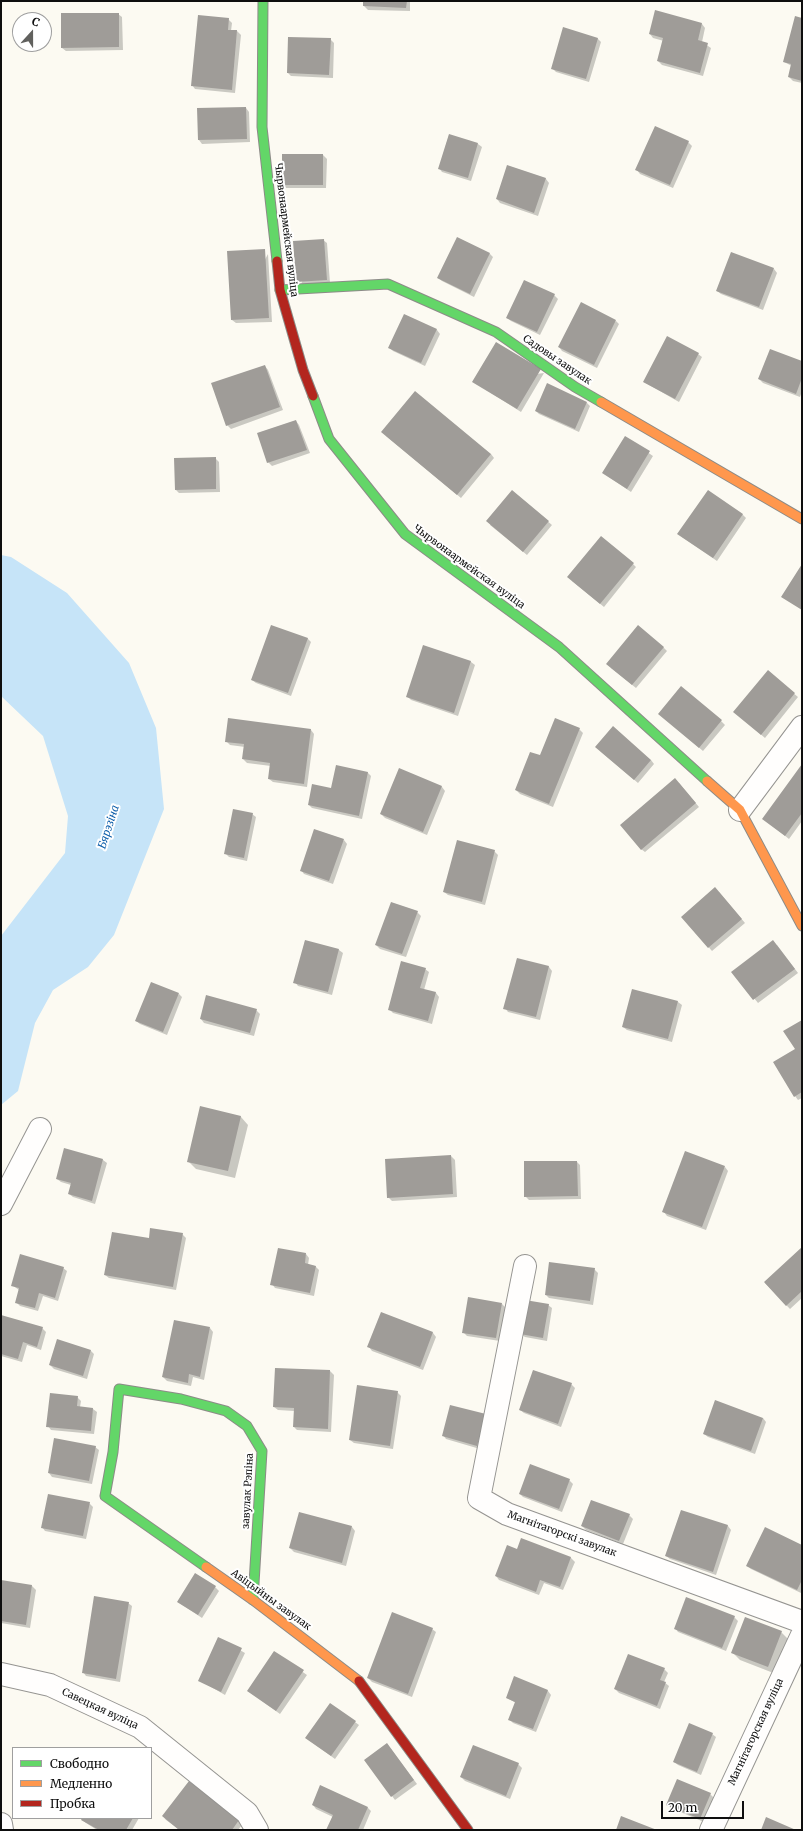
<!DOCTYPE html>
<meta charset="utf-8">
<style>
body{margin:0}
#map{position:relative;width:803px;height:1831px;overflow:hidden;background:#fcfaf2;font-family:Merriweather,serif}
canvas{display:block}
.frame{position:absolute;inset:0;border:2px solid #0e0e0e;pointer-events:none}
.legend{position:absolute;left:12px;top:1747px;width:140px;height:72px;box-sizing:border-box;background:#fff;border:1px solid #9f9f9f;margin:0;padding:5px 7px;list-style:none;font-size:12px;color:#0e0e0e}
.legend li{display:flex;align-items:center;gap:8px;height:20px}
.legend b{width:20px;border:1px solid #9f9f9f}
.north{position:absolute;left:12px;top:12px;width:40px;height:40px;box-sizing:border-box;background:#fff;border:1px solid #9f9f9f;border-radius:50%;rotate:21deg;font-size:11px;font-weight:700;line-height:16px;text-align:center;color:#0e0e0e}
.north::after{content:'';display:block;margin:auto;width:14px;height:18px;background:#61615e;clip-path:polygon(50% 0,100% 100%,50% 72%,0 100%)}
.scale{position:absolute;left:661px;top:1801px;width:83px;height:18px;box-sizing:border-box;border:2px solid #0e0e0e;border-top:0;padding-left:5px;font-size:12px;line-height:14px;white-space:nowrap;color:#0e0e0e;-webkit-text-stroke:3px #fff;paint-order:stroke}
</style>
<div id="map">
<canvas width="803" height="1831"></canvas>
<div class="frame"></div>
<ul class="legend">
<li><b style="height:5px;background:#63d668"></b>Свободно</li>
<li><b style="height:5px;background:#ff974d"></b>Медленно</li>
<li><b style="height:5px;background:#b3261e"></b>Пробка</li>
</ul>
<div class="north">С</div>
<div class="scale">20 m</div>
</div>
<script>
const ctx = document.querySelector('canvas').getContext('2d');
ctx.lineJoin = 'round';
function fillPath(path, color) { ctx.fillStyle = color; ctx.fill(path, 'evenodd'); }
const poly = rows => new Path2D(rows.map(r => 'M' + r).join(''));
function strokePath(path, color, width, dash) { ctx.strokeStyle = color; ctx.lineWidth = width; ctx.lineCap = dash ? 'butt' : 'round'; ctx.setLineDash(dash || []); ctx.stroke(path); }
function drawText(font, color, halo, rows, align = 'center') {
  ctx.font = font + ' Merriweather,serif'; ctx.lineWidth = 4; ctx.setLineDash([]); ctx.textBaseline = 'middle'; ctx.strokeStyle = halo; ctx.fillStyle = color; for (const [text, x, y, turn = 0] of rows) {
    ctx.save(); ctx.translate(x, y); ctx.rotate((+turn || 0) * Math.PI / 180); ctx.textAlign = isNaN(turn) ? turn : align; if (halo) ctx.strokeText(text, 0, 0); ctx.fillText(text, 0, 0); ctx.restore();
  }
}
const water = poly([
 [1,555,11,557,67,593,129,663,156,728,164,809,114,935,88,967,53,990,35,1023,18,1091,1,1105,1,936,65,853,68,816,43,736,1,696]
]);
const shadow = poly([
 [364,1,410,1,410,11,368,10,364,6],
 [656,12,702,24,705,28,702,42,711,48,703,76,662,65,658,61,664,41,653,38,650,34],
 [118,14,122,17,123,50,66,51,62,48],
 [228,19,232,23,231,31,237,31,241,35,235,93,195,89,192,85],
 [802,19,802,83,793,81,789,77,792,66,784,62],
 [597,38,601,42,589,82,556,72,552,68],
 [330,39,334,43,333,78,291,76,288,73],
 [246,108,249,112,250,142,202,144,199,140,198,109],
 [449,135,478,144,482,147,471,181,442,172,439,168],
 [688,142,692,146,673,188,640,174,637,170],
 [323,155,327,159,326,188,286,188,283,184],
 [508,166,546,179,549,183,538,216,500,203,497,199],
 [458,238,490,254,493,257,474,297,442,281,438,278],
 [323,240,327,243,330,283,300,286],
 [268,254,272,322,236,323,232,320],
 [774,269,777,273,763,310,721,294,717,291],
 [554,295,558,299,540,335,511,321,507,318],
 [405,315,437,330,440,334,425,366,393,351,390,348],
 [616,321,619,324,597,368,562,351,559,347],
 [698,354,702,357,679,402,644,382],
 [802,362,802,391,800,397,763,383,759,379],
 [265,366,268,370,283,410,231,429,227,425],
 [544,373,521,412,474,382],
 [587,403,590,406,579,432,539,414,536,411],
 [296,421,299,425,310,453,272,466,268,462],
 [386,436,491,454,494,458,461,498],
 [625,437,653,456,631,492,603,473],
 [215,458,219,462,220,492,179,493,176,490],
 [512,491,552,525,527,555,490,525],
 [742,514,746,518,717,561,682,537],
 [633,564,636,567,604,607,572,581],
 [307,638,311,642,291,696,256,683,252,680],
 [424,646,471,662,475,665,458,716,411,700,407,696],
 [663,647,667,651,636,688,611,668],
 [768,672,798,697,765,738,738,715],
 [663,717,721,721,725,725,703,751],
 [579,729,583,733,553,807,520,794,516,790,540,757],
 [311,730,314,734,307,787,273,782,269,779,271,766,247,763,243,759,245,747,230,745,226,741],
 [600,751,651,760,654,764,638,783],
 [802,766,802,821,789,839,764,819],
 [400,770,442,787,445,791,427,835,385,818,381,814],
 [367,772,371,776,362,819,312,808,309,805,332,789],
 [679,783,699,807,645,852,641,849],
 [252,814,256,817,247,861,229,857,226,854],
 [344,840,347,844,333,884,304,874,301,870],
 [494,851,498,855,485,905,448,895,444,892],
 [719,892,745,923,712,951,682,917],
 [417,912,421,916,406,957,380,949,376,945],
 [305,941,339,950,343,953,332,995,298,986,295,982],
 [777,945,798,973,758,1003,733,972],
 [517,959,549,967,552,971,540,1020,508,1012,505,1008],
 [425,969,429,972,424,990,436,993,439,997,432,1024,393,1013,389,1009],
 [633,990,678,1002,682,1005,672,1042,627,1030,623,1027],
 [179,994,182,997,167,1035,140,1024,136,1021],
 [256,1010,260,1014,254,1036,204,1023,201,1019],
 [802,1021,802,1098,798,1100,795,1096,796,1050],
 [201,1107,241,1117,248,1125,235,1178,196,1169,188,1161],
 [65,1149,103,1160,107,1163,95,1204,73,1197,69,1194,71,1185,61,1182,57,1179],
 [451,1156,455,1160,457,1197,392,1201,388,1197],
 [577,1162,580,1165,581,1199,529,1200,525,1196],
 [725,1167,728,1171,706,1230,667,1216,664,1212],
 [182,1234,186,1238,176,1290,109,1278,105,1275,149,1240],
 [802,1248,802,1298,790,1309,765,1283],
 [306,1254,309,1258,308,1265,315,1266,319,1270,314,1296,275,1288,272,1284],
 [63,1268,67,1271,58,1301,43,1296,38,1311,20,1306,16,1302,19,1290,12,1285],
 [594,1269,598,1273,593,1305,549,1298,546,1295],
 [502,1304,505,1307,500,1341,467,1336,463,1332],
 [548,1305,552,1308,547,1341,525,1337,521,1334],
 [381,1314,433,1333,436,1337,423,1370,372,1351,369,1347],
 [1,1316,42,1328,46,1332,41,1350,27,1345,22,1362,1,1356],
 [210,1328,213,1332,204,1380,193,1377,191,1386,167,1381,163,1377],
 [91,1351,94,1354,87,1379,54,1369,50,1365],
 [276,1369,330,1371,334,1375,331,1432,297,1430,294,1427,294,1411,278,1410,274,1407],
 [571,1384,575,1388,561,1427,524,1413,520,1410],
 [397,1392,401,1396,393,1449,354,1443,350,1440],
 [77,1397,81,1401,80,1407,93,1409,97,1412,94,1434,51,1430,48,1426],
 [763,1418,766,1422,755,1454,708,1437,704,1434],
 [489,1419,480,1449,446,1439,443,1435],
 [55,1439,95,1447,99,1450,92,1484,52,1477,49,1473],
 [569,1480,573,1484,562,1512,523,1497,520,1494],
 [89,1503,93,1507,86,1539,45,1531,42,1527],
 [681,1511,728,1526,731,1530,716,1575,670,1559,666,1556],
 [629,1515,633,1519,623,1544,586,1530,582,1526],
 [352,1527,355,1531,346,1566,294,1552,290,1548],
 [522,1539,571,1558,575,1562,563,1590,544,1583,539,1595,499,1580,496,1576,518,1550],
 [802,1546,801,1593,751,1569,747,1566],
 [1,1581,32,1586,36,1590,30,1628,1,1623],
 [215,1587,219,1591,202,1618,178,1602],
 [128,1603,132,1606,120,1682,86,1676,83,1672],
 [734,1617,738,1621,726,1651,678,1632,675,1628],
 [432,1629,436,1632,412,1697,372,1682,368,1678],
 [781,1632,789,1640,776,1674,740,1660,732,1652],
 [219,1638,245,1653,225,1695,199,1680],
 [274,1652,307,1675,280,1714,248,1691],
 [664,1669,668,1673,664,1682,669,1686,660,1709,619,1693,615,1689],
 [515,1678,548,1691,551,1695,536,1732,513,1723,509,1719,516,1703,507,1698],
 [355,1722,359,1725,335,1759,306,1738],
 [712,1734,716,1737,701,1775,678,1765,674,1762],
 [387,1744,417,1784,395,1800,392,1796],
 [518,1764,522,1768,510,1799,465,1781,461,1777],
 [189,1783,239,1821,242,1825,238,1830,180,1830,166,1820,163,1816],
 [321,1786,368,1808,371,1811,363,1830,327,1830,333,1817,316,1809,313,1805],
 [710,1794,714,1798,704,1822,671,1808,667,1805],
 [83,1818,139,1818,132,1830,97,1830,86,1823,82,1820]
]);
const building = poly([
 [363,1,407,1,406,8,363,6],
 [655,10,702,23,698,40,708,43,700,73,657,61,663,38,649,34],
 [61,13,119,13,119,47,61,48],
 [198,15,229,18,228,30,237,30,232,90,191,86],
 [795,16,802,18,802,81,788,77,791,64,783,62],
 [563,27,598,38,586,79,551,69],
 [288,37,331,38,329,75,287,73],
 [246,107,247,139,198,140,197,108],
 [655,126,689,141,670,185,635,170],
 [449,134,478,143,468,178,438,169],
 [282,154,323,154,323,185,282,185],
 [507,165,546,178,534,213,496,199],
 [457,237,490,253,470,294,437,278],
 [324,239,327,280,296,282,293,241],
 [265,249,269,318,231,320,227,251],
 [731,252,774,268,759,307,716,291],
 [524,280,555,294,537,332,506,318],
 [581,302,616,320,594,365,558,347],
 [404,314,437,329,421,363,388,348],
 [667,336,699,353,675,399,643,382],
 [496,342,541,369,517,409,472,382],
 [770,349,802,361,802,378,796,394,758,379],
 [265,365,280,407,226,426,211,383],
 [547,383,587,402,575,429,535,411],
 [415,391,491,454,457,495,381,432],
 [296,420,307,450,267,463,257,433],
 [625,436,650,451,627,489,602,473],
 [216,457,216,489,175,490,174,458],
 [512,490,549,521,523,552,486,521],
 [708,490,743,514,713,558,677,534],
 [601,536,634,563,600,604,567,577],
 [802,564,802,610,781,597],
 [271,625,308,638,288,693,251,680],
 [638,625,664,647,632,685,606,664],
 [423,645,471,661,454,713,406,697],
 [768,670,795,693,761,735,733,712],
 [681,686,722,720,699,748,658,714],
 [228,718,311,729,304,784,268,779,270,763,242,759,244,744,225,742],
 [555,718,580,728,549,804,515,790,530,752,540,755],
 [613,726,651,760,634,780,595,747],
 [802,764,802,813,785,836,762,819],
 [336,765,368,772,359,816,308,805,312,784,331,788],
 [399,768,442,786,423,832,380,814],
 [675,778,696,803,641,850,620,825],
 [233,809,253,813,244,858,224,854],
 [314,829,344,839,329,881,300,871],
 [457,840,495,850,482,902,443,892],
 [715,887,742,919,708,948,681,917],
 [391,902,418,911,402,954,375,945],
 [305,940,339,949,328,992,293,983],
 [773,940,795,969,753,1000,731,972],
 [517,958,549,966,536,1017,503,1009],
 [401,961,426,968,420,988,436,992,428,1021,388,1010],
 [151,982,179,993,163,1032,135,1021],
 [632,989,678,1001,668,1039,622,1027],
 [206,995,257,1009,250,1033,200,1019],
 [802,1020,802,1092,794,1097,773,1062,795,1049,783,1031],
 [200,1106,241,1116,228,1171,187,1162],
 [64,1148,103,1159,92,1201,68,1194,71,1183,56,1179],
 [685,1151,725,1166,702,1227,662,1212],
 [451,1155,453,1194,387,1198,385,1159],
 [524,1161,577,1161,578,1196,524,1197],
 [150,1228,183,1233,173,1287,104,1275,112,1232,149,1238],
 [802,1247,802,1291,786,1306,764,1282],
 [278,1248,306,1253,305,1263,316,1266,310,1293,270,1285],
 [20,1254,64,1267,55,1298,39,1293,35,1308,15,1303,19,1288,11,1286],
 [549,1262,595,1268,590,1301,545,1295],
 [468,1297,502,1303,496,1338,462,1333],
 [525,1300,549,1304,543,1338,520,1334],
 [381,1312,433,1332,420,1367,367,1347],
 [1,1315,43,1327,37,1347,23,1342,18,1359,1,1354],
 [174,1320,210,1327,200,1377,189,1374,188,1383,162,1377],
 [57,1339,91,1350,83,1376,49,1365],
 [275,1368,330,1370,328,1429,293,1427,294,1408,273,1407],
 [533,1370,572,1383,558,1424,519,1410],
 [357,1385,398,1391,390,1446,349,1440],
 [50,1393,78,1396,77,1406,93,1408,91,1431,46,1427],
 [715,1400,763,1418,751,1451,703,1434],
 [450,1405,486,1414,477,1446,442,1436],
 [54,1438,96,1446,89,1481,48,1473],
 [530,1464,570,1479,559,1509,519,1494],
 [48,1494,90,1502,83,1536,41,1528],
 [591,1500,630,1514,619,1541,581,1526],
 [681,1510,728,1525,713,1572,665,1556],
 [299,1512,352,1526,342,1563,289,1548],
 [765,1527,802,1545,802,1580,797,1590,746,1566],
 [521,1538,571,1557,560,1587,540,1580,536,1592,495,1576,507,1545,517,1549],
 [195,1573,216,1586,198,1615,177,1602],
 [1,1580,32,1585,26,1625,1,1621],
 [94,1596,129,1602,116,1679,82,1673],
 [686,1597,735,1616,722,1648,674,1629],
 [392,1612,433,1628,408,1694,367,1678],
 [745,1617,782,1631,768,1667,731,1653],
 [218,1637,242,1648,221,1692,198,1681],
 [274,1651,304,1670,276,1711,247,1691],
 [628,1654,665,1668,660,1680,666,1682,657,1706,614,1689],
 [514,1676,548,1690,533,1729,508,1720,515,1702,506,1698],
 [330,1703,356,1721,331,1756,305,1738],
 [689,1723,713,1733,697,1772,673,1762],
 [387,1743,414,1780,391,1797,364,1760],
 [473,1745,519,1763,506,1796,460,1777],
 [677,1779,711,1793,700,1819,666,1805],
 [189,1781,239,1820,232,1830,179,1830,162,1816],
 [320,1785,368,1807,358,1830,326,1830,333,1815,312,1805],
 [621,1816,657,1830,616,1830],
 [766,1817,796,1830,761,1830],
 [82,1818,133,1818,126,1830,99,1830,81,1820]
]);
const street = poly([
 [740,810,802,727],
 [1,1204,40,1129],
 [525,1266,479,1498,507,1514,802,1622],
 [1,1674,50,1685,140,1727,247,1813,257,1830],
 [1,1824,2,1830],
 [711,1830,802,1635]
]);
const fast = poly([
 [263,1,262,127,277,261],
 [280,290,388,284,496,332,575,387,601,402],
 [313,396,329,439,405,534,559,647,707,781],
 [206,1567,105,1496,113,1452,119,1389,181,1399,226,1411,247,1426,262,1451,253,1600]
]);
const slow = poly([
 [601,402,802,519],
 [707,781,740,810,802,926],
 [206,1567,253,1600,359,1681]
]);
const jam = poly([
 [277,261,280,290,303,370,313,396],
 [359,1681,468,1830]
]);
const streetNames = [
 ["Чырвонаармейская вуліца",286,230,83],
 ["Садовы завулак",557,360,34],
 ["Чырвонаармейская вуліца",469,567,36],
 ["завулак Рэпіна",248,1491,-87],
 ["Магнітагорскі завулак",562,1534,20],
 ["Авіцыйны завулак",271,1600,36],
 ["Савецкая вуліца",100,1709,25],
 ["Магнітагорская вуліца",756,1732,-65]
];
const waterNames = [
 ["Бярэзіна",109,827,-72]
];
fillPath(water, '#c6e4f8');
fillPath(shadow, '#0003');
fillPath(building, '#9f9c98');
strokePath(street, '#959491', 24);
strokePath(fast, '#8c8b87', 11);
strokePath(slow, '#8c8b87', 11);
strokePath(jam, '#8c8b87', 11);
strokePath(street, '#fffefd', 22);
strokePath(fast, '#63d668', 9);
strokePath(slow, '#ff974d', 9);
strokePath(jam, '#b3261e', 9);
drawText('10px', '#0e0e0e', '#fff', streetNames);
drawText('italic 11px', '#0d5eaa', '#fff', waterNames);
</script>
